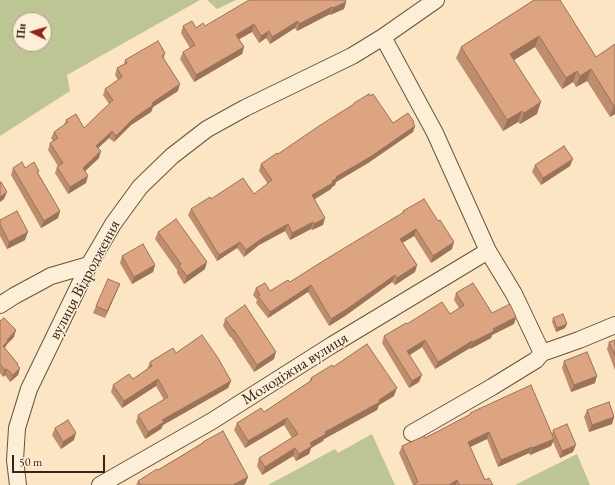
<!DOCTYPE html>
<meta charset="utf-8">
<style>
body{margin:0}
#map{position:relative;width:615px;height:485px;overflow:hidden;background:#fbe5c2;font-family:"EB Garamond",serif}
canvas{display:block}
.north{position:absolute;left:12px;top:12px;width:40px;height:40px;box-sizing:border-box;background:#fceed7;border:1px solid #ac9d8b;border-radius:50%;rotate:275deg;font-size:11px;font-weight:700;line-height:16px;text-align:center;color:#352418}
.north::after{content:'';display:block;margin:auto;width:14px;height:18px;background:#8f2418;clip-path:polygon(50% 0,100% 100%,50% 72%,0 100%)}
.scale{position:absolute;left:12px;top:455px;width:93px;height:18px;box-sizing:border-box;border:2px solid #352418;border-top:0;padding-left:5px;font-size:12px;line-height:14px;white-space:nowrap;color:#352418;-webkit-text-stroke:3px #fceed7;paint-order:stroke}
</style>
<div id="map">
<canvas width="615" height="485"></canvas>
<div class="north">Пн</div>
<div class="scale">50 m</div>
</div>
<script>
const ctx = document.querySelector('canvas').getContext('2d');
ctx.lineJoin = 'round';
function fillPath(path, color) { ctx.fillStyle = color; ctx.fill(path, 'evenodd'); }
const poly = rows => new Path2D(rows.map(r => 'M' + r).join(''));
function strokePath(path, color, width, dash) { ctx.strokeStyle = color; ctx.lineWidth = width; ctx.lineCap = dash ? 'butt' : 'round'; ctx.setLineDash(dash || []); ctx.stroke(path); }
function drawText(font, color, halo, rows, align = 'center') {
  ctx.font = font + ' "EB Garamond",serif'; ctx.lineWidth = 3; ctx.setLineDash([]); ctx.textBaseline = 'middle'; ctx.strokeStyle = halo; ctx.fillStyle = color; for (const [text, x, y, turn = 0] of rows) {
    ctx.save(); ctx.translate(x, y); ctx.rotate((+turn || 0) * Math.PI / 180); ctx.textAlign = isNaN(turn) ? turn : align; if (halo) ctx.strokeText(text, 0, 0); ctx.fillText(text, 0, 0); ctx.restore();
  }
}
const green = poly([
 [0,0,200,0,67,75,70,91,0,136],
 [20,20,44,20,44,44,20,44],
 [207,0,236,0,217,9],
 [372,434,395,485,268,485,335,449,338,453],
 [577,454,590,485,515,485]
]);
const minor = poly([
 [383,37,435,133,488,251,514,294,542,353],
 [0,305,14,296,51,276,89,265],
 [542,353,579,340,615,325],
 [412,433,492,387,536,360,542,353],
 [18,485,15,460,17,428,29,389,89,265,113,224,140,187,172,156,207,129,245,108,352,56,383,37,436,0],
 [100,485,212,421,332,345,488,251]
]);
const wall = poly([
 [534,0,596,57,615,44,615,114,610,117,587,81,576,87,573,82,562,89,535,47,514,60,537,114,520,124,518,122,503,131,456,58,461,47],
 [346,2,344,9,330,15,330,14,297,31,295,28,270,44,266,38,259,43,252,32,239,39,244,47,242,54,194,82,180,59,183,52,190,48,181,33,183,26,196,28],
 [165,53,164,58,178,91,153,107,151,112,131,125,114,142,109,138,98,148,99,158,85,171,86,183,68,194,55,173,57,167,58,166,48,150,50,143,53,141,51,138,54,132,64,125,66,120,84,128,109,104,103,95,105,89,118,80,115,75,117,68,124,64,125,60],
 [354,103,393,123,414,122,414,124,415,126,413,132,368,163,336,182,335,185,332,187,331,189,315,199,323,225,312,230,311,229,290,240,285,231,259,245,244,257,237,248,217,261,188,215,191,209,211,199,254,194,268,184,259,171,261,164,278,154,353,105],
 [535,165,570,166,541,185,532,172],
 [13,168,25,168,39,171,38,173,60,211,58,218,41,228,11,175],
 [403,211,452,249,431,263,414,236,402,243,417,265,415,272,395,285,392,282,345,316,329,326,308,292,268,318,256,303,257,300,253,295,256,288,270,291,290,282,402,214],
 [0,220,25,240,7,249,0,236],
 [158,232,205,269,184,284,177,273,177,270,155,239],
 [122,256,155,265,153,272,132,284,120,263],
 [120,284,105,318,93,313,96,306],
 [456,293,492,313,516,317,514,324,492,335,491,338,470,349,470,348,435,369,422,347,410,355,419,382,409,388,382,343,384,336,407,324,450,314,459,308,454,300],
 [553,318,565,328,556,332,552,322],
 [225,319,274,359,254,372,231,337,230,337,223,326],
 [0,321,14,337,7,344,5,348,20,368,18,375,10,382,5,375,3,377,0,373],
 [615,340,615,370,607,349,609,342],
 [176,353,231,381,228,388,163,425,161,429,145,439,136,422,138,415,164,400,156,386,122,408,111,392,113,385,133,379,147,369,150,362],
 [564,361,595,383,571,392,562,368],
 [333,367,394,396,379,405,377,410,324,439,323,441,311,448,309,454,296,461,293,456,262,475,257,466,259,458,292,438,284,425,245,448,234,430,237,423,264,412,309,382,311,378],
 [587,410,614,417,612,424,589,432,584,417],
 [470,413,552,434,553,430,573,452,560,458,553,442,551,446,530,455,529,453,498,467,487,439,470,447,485,480,493,485,413,485,399,453,402,446,425,438,470,415],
 [55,428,74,440,61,449,52,435],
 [203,442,248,477,245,484,243,485,136,485,138,481,158,470,202,443]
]);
const shadedWall = poly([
 [346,2,344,9,330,15,333,8],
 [332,7,330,14,297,31,299,24],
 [298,21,295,28,270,44,272,37],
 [254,24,252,32,234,42,236,35],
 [269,31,266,38,259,43,261,36],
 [539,36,535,47,506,65,510,54],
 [244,47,242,54,194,82,196,75],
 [591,69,587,81,576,87,580,76],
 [577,71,573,82,562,89,566,78],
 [180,84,178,91,153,107,151,112,131,125,114,142,116,136,133,119,152,103],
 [541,102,537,114,520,124,524,113],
 [615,105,615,114,610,117,614,106],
 [522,111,518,122,503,131,507,120],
 [414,122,412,128,415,126,413,132,368,163,336,182,335,185,332,187,331,189,310,202,312,195,332,181,336,177],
 [112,131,109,138,94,152,96,146],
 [101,151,99,158,81,175,83,168],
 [573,159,570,166,541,185,543,178],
 [88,176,86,183,68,194,70,187],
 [7,192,4,199,0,202,0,197],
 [60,211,58,218,41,228,44,221],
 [325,218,323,225,312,230,314,224],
 [313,222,311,229,290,240,292,233],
 [288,224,285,231,259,245,244,257,246,250,261,239],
 [416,229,414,236,397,246,400,239],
 [28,232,25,240,7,249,9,242],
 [240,242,237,248,217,261,219,255],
 [454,242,452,249,431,263,433,256],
 [207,262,205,269,184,284,187,276],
 [155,265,153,272,132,284,134,277],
 [417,265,415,272,395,285,397,278],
 [395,275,392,282,345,316,329,326,331,319],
 [120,284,117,291,105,318,107,311],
 [311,285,308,292,268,318,270,312],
 [516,317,514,324,492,335,491,338,470,349,473,342,493,329],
 [567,324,565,328,556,332,557,328],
 [16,330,14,337,7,344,5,347,0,352,3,346,7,340],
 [425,340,422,347,405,358,407,351],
 [472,341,470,348,435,369,438,362],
 [276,352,274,359,254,372,257,365],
 [20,368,18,375,10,382,13,375],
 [7,369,5,375,3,377,5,370],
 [422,375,419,382,409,388,412,381],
 [597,376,595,383,571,392,574,385],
 [158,379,156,386,122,408,124,401],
 [231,381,228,388,163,425,161,429,145,439,148,432,162,420],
 [397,388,394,396,379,405,377,410,324,439,323,441,311,448,309,454,296,461,299,454,310,443,325,432],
 [614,417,612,424,589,432,592,425],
 [287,418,284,425,245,448,248,441],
 [489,432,487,439,466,449,468,442],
 [76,433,74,440,61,449,63,442],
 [554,439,551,446,530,455,532,448],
 [576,445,573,452,560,458,562,451],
 [532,447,529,453,498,467,501,460],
 [295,448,293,456,262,475,265,467],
 [248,477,245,484,243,485,233,485],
 [457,480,456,485,449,485]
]);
const building = poly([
 [249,0,345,0,346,2,333,8,332,7,299,24,298,21,272,37,269,31,261,36,254,24,236,35,244,47,196,75,183,52,195,45,183,26,192,21,196,28,203,23,205,26,249,0],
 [534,0,560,0,596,57,615,44,615,105,614,106,591,69,580,76,577,71,566,78,539,36,510,54,541,102,524,113,522,111,507,120,461,47,534,0],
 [158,41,165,53,162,56,180,84,152,103,153,105,133,119,116,136,112,131,96,146,101,151,83,168,88,176,70,187,57,167,63,163,50,143,58,138,54,132,68,122,66,120,76,114,84,128,113,100,105,89,122,77,117,68,127,63,125,60,158,41],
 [369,94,370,96,373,94,393,123,408,113,414,122,413,123,415,126,370,157,336,177,337,178,332,181,333,183,312,195,325,218,314,224,313,222,292,233,288,224,261,239,246,250,240,242,219,255,191,209,210,197,211,199,243,178,254,194,272,180,261,164,277,153,278,154,319,126,354,104,354,103,369,94],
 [564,146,573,159,543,178,535,165,564,146],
 [22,162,25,168,34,162,39,171,37,172,60,211,44,221,13,168,22,162],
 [1,182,7,192,0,197,0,183,1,182],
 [424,199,438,221,440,220,454,242,433,256,416,229,400,239,417,265,397,278,395,275,347,309,331,319,311,285,270,312,258,296,260,295,256,288,265,283,270,291,288,280,290,282,323,261,404,212,403,211,424,199],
 [17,211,28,232,9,242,0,224,0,220,17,211],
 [176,219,207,262,187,276,179,266,181,264,158,232,176,219],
 [143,244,155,265,134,277,122,256,143,244],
 [108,279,120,284,107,311,96,306,108,279],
 [473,283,492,313,510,304,516,317,493,329,494,331,473,342,472,341,438,362,425,340,407,351,422,375,412,381,384,336,406,323,407,324,442,302,450,314,464,305,456,293,473,283],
 [245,305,276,352,257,365,234,330,233,330,225,319,245,305],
 [563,314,567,324,557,328,553,318,563,314],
 [4,318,16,330,7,340,8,341,3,346,18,364,17,365,20,368,13,375,7,369,5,370,0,364,0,321,4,318],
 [202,335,218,358,231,381,162,420,164,422,148,432,138,415,168,397,158,379,124,401,113,385,129,374,133,379,152,366,150,362,173,348,176,353,202,335],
 [615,340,615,356,609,342,615,340],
 [367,344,397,388,379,400,380,402,325,432,326,434,310,443,312,446,299,454,295,448,265,467,259,458,298,434,287,418,248,441,237,423,261,408,264,412,312,380,311,378,332,365,333,367,367,344],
 [587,352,597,376,574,385,564,361,587,352],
 [531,385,554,439,532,448,532,447,501,460,489,432,468,442,485,480,489,478,493,485,459,485,457,480,449,485,415,485,414,484,418,482,402,446,424,436,425,438,471,414,470,413,531,385],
 [609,402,614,417,592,425,587,410,609,402],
 [68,420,76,433,63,442,55,428,68,420],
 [567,424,576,445,562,451,553,430,567,424],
 [223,431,248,477,233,485,141,485,138,481,157,469,158,470,203,443,203,442,223,431]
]);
const streetNames = [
 ["вулиця Відродження",85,280,-62],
 ["Молодіжна вулиця",295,369,-32]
];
fillPath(green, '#bdc594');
strokePath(minor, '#665442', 18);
strokePath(minor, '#fceed7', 16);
fillPath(wall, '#bd8d6e');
fillPath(shadedWall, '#9a735a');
fillPath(building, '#dca480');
strokePath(building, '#9a735a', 1);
drawText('16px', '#352418', '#fceed7', streetNames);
</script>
